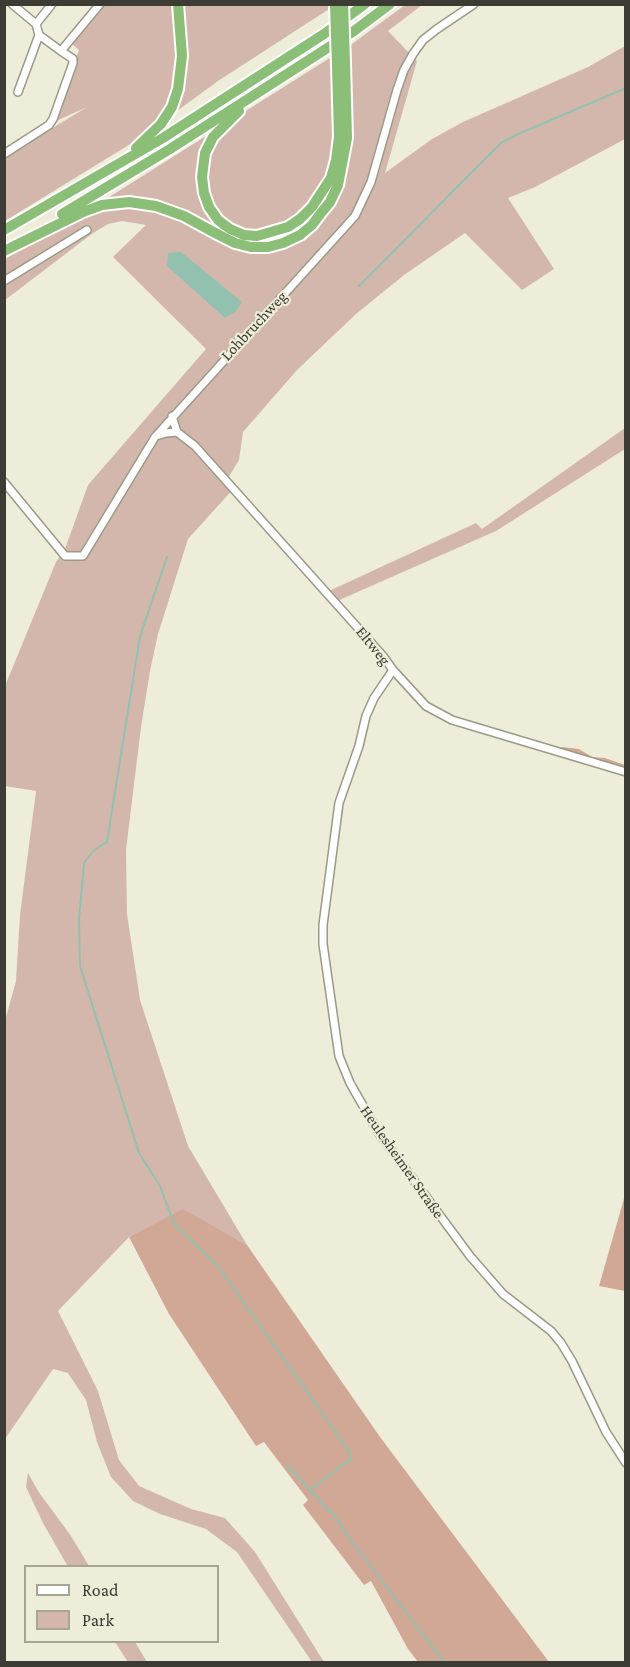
<!DOCTYPE html>
<meta charset="utf-8">
<style>
body{margin:0}
#map{position:relative;width:630px;height:1667px;overflow:hidden;background:#ededd9;font-family:"Crimson Pro",serif}
canvas{display:block}
.frame{position:absolute;inset:0;border:6px solid #3c3c34;pointer-events:none}
.legend{position:absolute;left:24px;top:1565px;width:195px;height:78px;box-sizing:border-box;background:#ededd9;border:2px solid #a6a697;margin:0;padding:8px 10px;list-style:none;font-size:18px;color:#3c3c34}
.legend li{display:flex;align-items:center;gap:12px;height:30px}
.legend b{width:30px;border:2px solid #a6a697}
</style>
<div id="map">
<canvas width="630" height="1667"></canvas>
<div class="frame"></div>
<ul class="legend">
<li><b style="height:8px;background:#fff"></b>Road</li>
<li><b style="height:16px;background:#d3b7ac"></b>Park</li>
</ul>
</div>
<script>
const ctx = document.querySelector('canvas').getContext('2d');
ctx.lineJoin = 'round';
function fillPath(path, color) { ctx.fillStyle = color; ctx.fill(path, 'evenodd'); }
const poly = rows => new Path2D(rows.map(r => 'M' + r).join(''));
function strokePath(path, color, width, dash) { ctx.strokeStyle = color; ctx.lineWidth = width; ctx.lineCap = dash ? 'butt' : 'round'; ctx.setLineDash(dash || []); ctx.stroke(path); }
function drawText(font, color, halo, rows, align = 'center') {
  ctx.font = font + ' "Crimson Pro",serif'; ctx.lineWidth = 4.5; ctx.setLineDash([]); ctx.textBaseline = 'middle'; ctx.strokeStyle = halo; ctx.fillStyle = color; for (const [text, x, y, turn = 0] of rows) {
    ctx.save(); ctx.translate(x, y); ctx.rotate((+turn || 0) * Math.PI / 180); ctx.textAlign = isNaN(turn) ? turn : align; if (halo) ctx.strokeText(text, 0, 0); ctx.fillText(text, 0, 0); ctx.restore();
  }
}
const green = poly([
 [103,5,329,5,329,9,218,81,140,138,5,221,5,157,87,107,54,122,79,50,71,43],
 [405,5,422,5,388,31,417,61,385,173,432,139,463,122,588,67,625,46,625,139,535,187,508,198,554,269,522,290,465,233,404,275,356,314,297,370,243,432,239,460,228,478,235,487,188,539,158,634,150,671,141,727,126,850,127,914,140,1000,188,1146,247,1245,183,1210,129,1237,58,1311,98,1391,119,1460,139,1486,191,1509,225,1518,255,1552,324,1662,312,1662,237,1552,206,1529,160,1514,133,1501,111,1477,97,1442,86,1400,68,1373,53,1369,5,1439,5,1021,16,981,20,915,36,791,5,786,5,686,56,562,65,549,88,485,206,349,113,257,146,225,122,221,108,224,93,233,5,300,5,259,68,223,352,44],
 [625,428,625,449,496,531,337,601,329,591,476,523,482,529],
 [28,1473,38,1491,71,1536,89,1566,67,1565,43,1523,26,1487],
 [115,1642,135,1642,147,1662,128,1662]
]);
const forest = poly([
 [563,747,579,749,592,757,605,758,625,765,625,771,557,749],
 [625,1195,625,1291,599,1286],
 [183,1209,247,1245,380,1437,549,1662,418,1662,408,1649,371,1581,364,1585,303,1505,308,1500,264,1442,256,1446,169,1314,129,1237]
]);
const water = poly([
 [181,252,242,302,236,311,225,318,167,266,168,253]
]);
const stream = poly([
 [359,286,501,143,516,135,626,88],
 [167,557,140,636,107,842,94,850,84,863,79,919,80,966,139,1153,160,1186,174,1224,218,1266,349,1451,351,1459,310,1490],
 [287,1465,336,1518,347,1535,444,1662]
]);
const minor = poly([
 [12,4,36,24,39,35,18,92],
 [36,24,52,4],
 [39,35,61,51],
 [4,154,49,125,53,119,73,63,73,59,61,51,100,4],
 [4,281,87,230],
 [172,416,177,432,195,446,383,656,393,670,426,706,452,720,626,772],
 [156,436,166,433,177,432],
 [4,482,65,556,83,556,155,437,355,216,371,182,397,90,404,70,413,54,423,40,437,29,474,4],
 [393,670,374,698,366,716,359,746,339,803,323,925,323,944,339,1056,350,1083,378,1132,470,1256,503,1294,551,1331,561,1343,572,1361,606,1432,626,1463]
]);
const highway = poly([
 [239,111,213,137,205,153,202,177,204,193,209,207,218,220,230,229,244,235,257,236,288,227,300,219,312,207,331,178,336,160,339,137,337,66],
 [136,148,161,124,172,107,178,89,182,56,178,4],
 [62,214,170,149,354,31,390,4],
 [4,230,163,138,324,34,365,4],
 [4,251,83,212,102,205,129,202,156,206,184,216,219,235,235,243,251,247,268,247,283,243,300,235,312,225,321,213,330,202,338,185,347,138,345,62]
]);
const highwayBridge = poly([
 [335,4,337,66],
 [343,4,345,62]
]);
const streetNames = [
 ["Lohbruchweg",254,326,-47],
 ["Eltweg",373,646,51],
 ["Heulesheimer Straße",402,1162,55]
];
fillPath(green, '#d3b7ac');
fillPath(forest, '#d1a796');
fillPath(water, '#93c1af');
strokePath(stream, '#93c1af', 2);
strokePath(minor, '#9b9a88', 10);
strokePath(highway, '#fff', 14);
strokePath(minor, '#fff', 7);
strokePath(highway, '#8bbf78', 10);
strokePath(highwayBridge, '#fff', 14, []);
strokePath(highwayBridge, '#8bbf78', 10);
drawText('16px', '#3c3c34', '#ededd9', streetNames);
</script>
